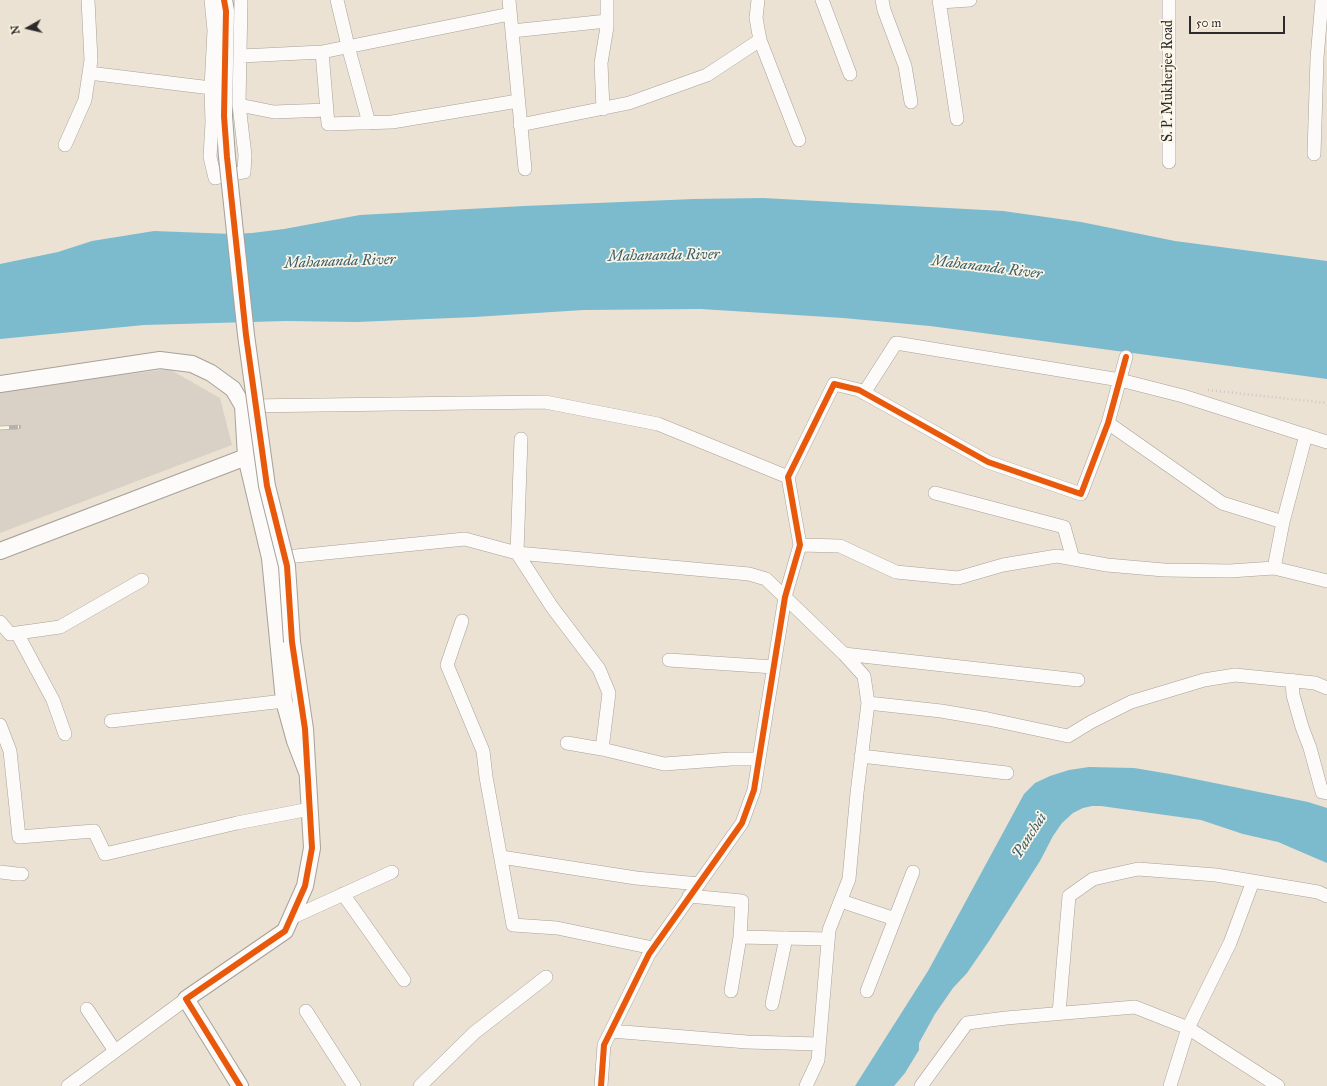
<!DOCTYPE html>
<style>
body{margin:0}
#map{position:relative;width:1327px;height:1086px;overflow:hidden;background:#ebe2d4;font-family:"IM FELL Great Primer",serif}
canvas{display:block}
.north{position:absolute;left:8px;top:8px;width:40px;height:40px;-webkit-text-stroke:3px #fcf5e5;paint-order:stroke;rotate:262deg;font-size:11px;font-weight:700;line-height:16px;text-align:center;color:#2b2b2b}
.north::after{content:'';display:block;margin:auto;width:14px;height:18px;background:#2b2b2b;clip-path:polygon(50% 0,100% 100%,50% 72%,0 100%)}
.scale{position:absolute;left:1189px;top:16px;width:96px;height:18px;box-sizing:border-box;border:2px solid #2b2b2b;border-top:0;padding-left:5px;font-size:12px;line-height:14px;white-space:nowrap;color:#2b2b2b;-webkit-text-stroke:3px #fcf5e5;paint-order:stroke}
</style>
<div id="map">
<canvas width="1327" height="1086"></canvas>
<div class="north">N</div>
<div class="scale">50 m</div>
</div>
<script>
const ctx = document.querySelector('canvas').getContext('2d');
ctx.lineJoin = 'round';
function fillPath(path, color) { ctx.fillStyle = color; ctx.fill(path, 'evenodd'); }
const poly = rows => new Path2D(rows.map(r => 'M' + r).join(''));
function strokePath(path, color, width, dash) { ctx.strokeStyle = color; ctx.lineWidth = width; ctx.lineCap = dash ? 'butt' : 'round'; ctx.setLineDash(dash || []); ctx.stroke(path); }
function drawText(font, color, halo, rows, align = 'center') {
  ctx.font = font + ' "IM FELL Great Primer",serif'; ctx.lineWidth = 3.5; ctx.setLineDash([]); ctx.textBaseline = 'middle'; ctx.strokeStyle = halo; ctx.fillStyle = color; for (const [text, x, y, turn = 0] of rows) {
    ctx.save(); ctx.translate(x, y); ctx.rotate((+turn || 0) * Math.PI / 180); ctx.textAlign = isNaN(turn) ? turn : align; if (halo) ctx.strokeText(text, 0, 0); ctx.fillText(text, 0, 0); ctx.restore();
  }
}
const industrial = poly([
 [169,369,220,398,232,445,0,533,0,390]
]);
const water = poly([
 [763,198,1003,211,1081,222,1175,241,1327,261,1327,379,930,326,843,318,701,309,583,310,475,317,357,322,286,321,144,325,0,339,0,264,58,252,92,241,154,231,232,234,252,233,284,229,360,215,524,206,694,199],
 [1089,767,1134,768,1170,774,1308,802,1327,808,1327,863,1278,842,1243,834,1201,820,1101,806,1092,806,1083,808,1073,813,1062,823,1053,836,1040,861,989,941,967,973,953,988,935,1014,919,1043,919,1050,905,1073,894,1086,855,1086,928,971,1024,794,1035,783,1050,776,1069,770]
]);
const path = poly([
 [1208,390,1327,403]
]);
const minor = poly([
 [211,0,214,30,211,88,212,123,210,157,215,178,244,172,245,155,239,105,241,0],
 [337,0,348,46,369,123],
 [509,0,525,169],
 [758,0,756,18,760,40,799,140],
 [822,0,850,74],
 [882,0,884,10,905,66,911,102],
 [939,0,957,119],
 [940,2,970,0],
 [512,31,607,21],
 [322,52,328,124,392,122,518,101],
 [241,56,322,52,510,14],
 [89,73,211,88],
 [239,105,274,112,327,110],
 [603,109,601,63,607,27,607,0],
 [520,125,629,103,707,75,760,40],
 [65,145,85,100,91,60,88,0],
 [1314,154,1317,58,1322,0],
 [1169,162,1169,0],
 [864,393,896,343,1120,380,1183,396,1327,442],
 [247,406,545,402,658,424,788,477],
 [1108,423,1222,503,1283,522,1274,568],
 [521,439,517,553,552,607,599,669,609,693,602,749],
 [935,493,1064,527,1073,559],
 [1283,522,1306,435],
 [800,545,840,546,896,572,958,578,1003,565,1057,556,1107,565,1164,570,1230,571,1274,568,1327,581],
 [276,558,465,539,517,553,749,574,766,579,844,654,864,676,868,703,857,793,849,879,829,930,818,1060,806,1086],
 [462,621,447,665,483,751,486,777,513,925,557,928,653,948],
 [0,622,10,634,60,627,142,580],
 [17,633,53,700,65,734],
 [844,654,1078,680],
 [669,660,774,667],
 [1292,680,1293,695,1302,727,1310,748,1322,792,1327,793],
 [868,703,941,711,988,719,1068,736,1091,722,1131,702,1204,680,1235,675,1315,683,1327,688],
 [111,721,284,701],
 [0,725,10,751,19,837,94,831,105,854,237,823,310,809],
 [567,743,602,749,664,764,731,759,759,759],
 [861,756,1007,773],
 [501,857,636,878,699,884],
 [0,872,17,874,22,874],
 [343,894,404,980],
 [689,896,742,901,740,937,731,991],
 [841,901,895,919],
 [291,918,392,872],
 [740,937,828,939],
 [867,991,913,872],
 [772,1004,786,938],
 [87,1009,115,1051],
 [306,1011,354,1086],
 [1059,1013,1069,896,1093,879,1138,869,1216,875,1318,892,1327,896],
 [611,1031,747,1042,819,1044],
 [68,1086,186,999],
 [420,1086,474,1033,546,977],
 [601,1086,604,1045,649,954,742,823,754,790,785,597,800,545,788,477,834,384,859,390,988,462,1081,494,1108,423,1126,357],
 [921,1086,967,1023,1006,1018,1135,1007,1188,1028,1278,1086],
 [1170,1086,1188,1028,1230,943,1253,881]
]);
const tertiary = poly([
 [224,0,226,11,224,116,227,157],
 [0,384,160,360,192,364,211,373,233,389,243,406,246,457,270,558,284,701,295,741,307,772],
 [0,551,246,457],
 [240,1086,186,999,285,931,305,886,312,848,305,729,292,642]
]);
const rail = poly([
 [0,428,19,427]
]);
const tertiaryBridge = poly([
 [227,157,246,335,267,486,287,566,292,642]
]);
const cycleway = poly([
 [224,0,226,11,224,116,227,157,246,335,267,486,287,566,292,642,305,729,312,848,305,886,285,931,186,999,240,1086],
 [601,1086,604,1045,649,954,742,823,754,790,785,597,800,545,788,477,834,384,859,390,988,462,1081,494,1108,423,1126,357]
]);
const streetNames = [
 ["S. P. Mukherjee Road",1169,81,-90]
];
const waterNames = [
 ["Mahananda River",664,256,-1],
 ["Mahananda River",340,262,-2],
 ["Mahananda River",987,268,7],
 ["Panchai",1030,836,-57]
];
fillPath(industrial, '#d9d1c5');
fillPath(water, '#7cbace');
strokePath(minor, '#a6a199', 14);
strokePath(tertiary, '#a6a199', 18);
strokePath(path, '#cbc8c6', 2.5, [1, 3]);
strokePath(minor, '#fcfbf9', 13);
strokePath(tertiary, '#fcfbf9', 16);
strokePath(rail, '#b4b2b0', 4.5);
strokePath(rail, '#fcf5e5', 3, [9]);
strokePath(tertiaryBridge, '#a6a199', 18, []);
strokePath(tertiaryBridge, '#fcfbf9', 16);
strokePath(cycleway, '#e8590c', 6);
drawText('14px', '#2b2b2b', '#fcf5e5', streetNames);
drawText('italic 15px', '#385d6b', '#fcf5e5', waterNames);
</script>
